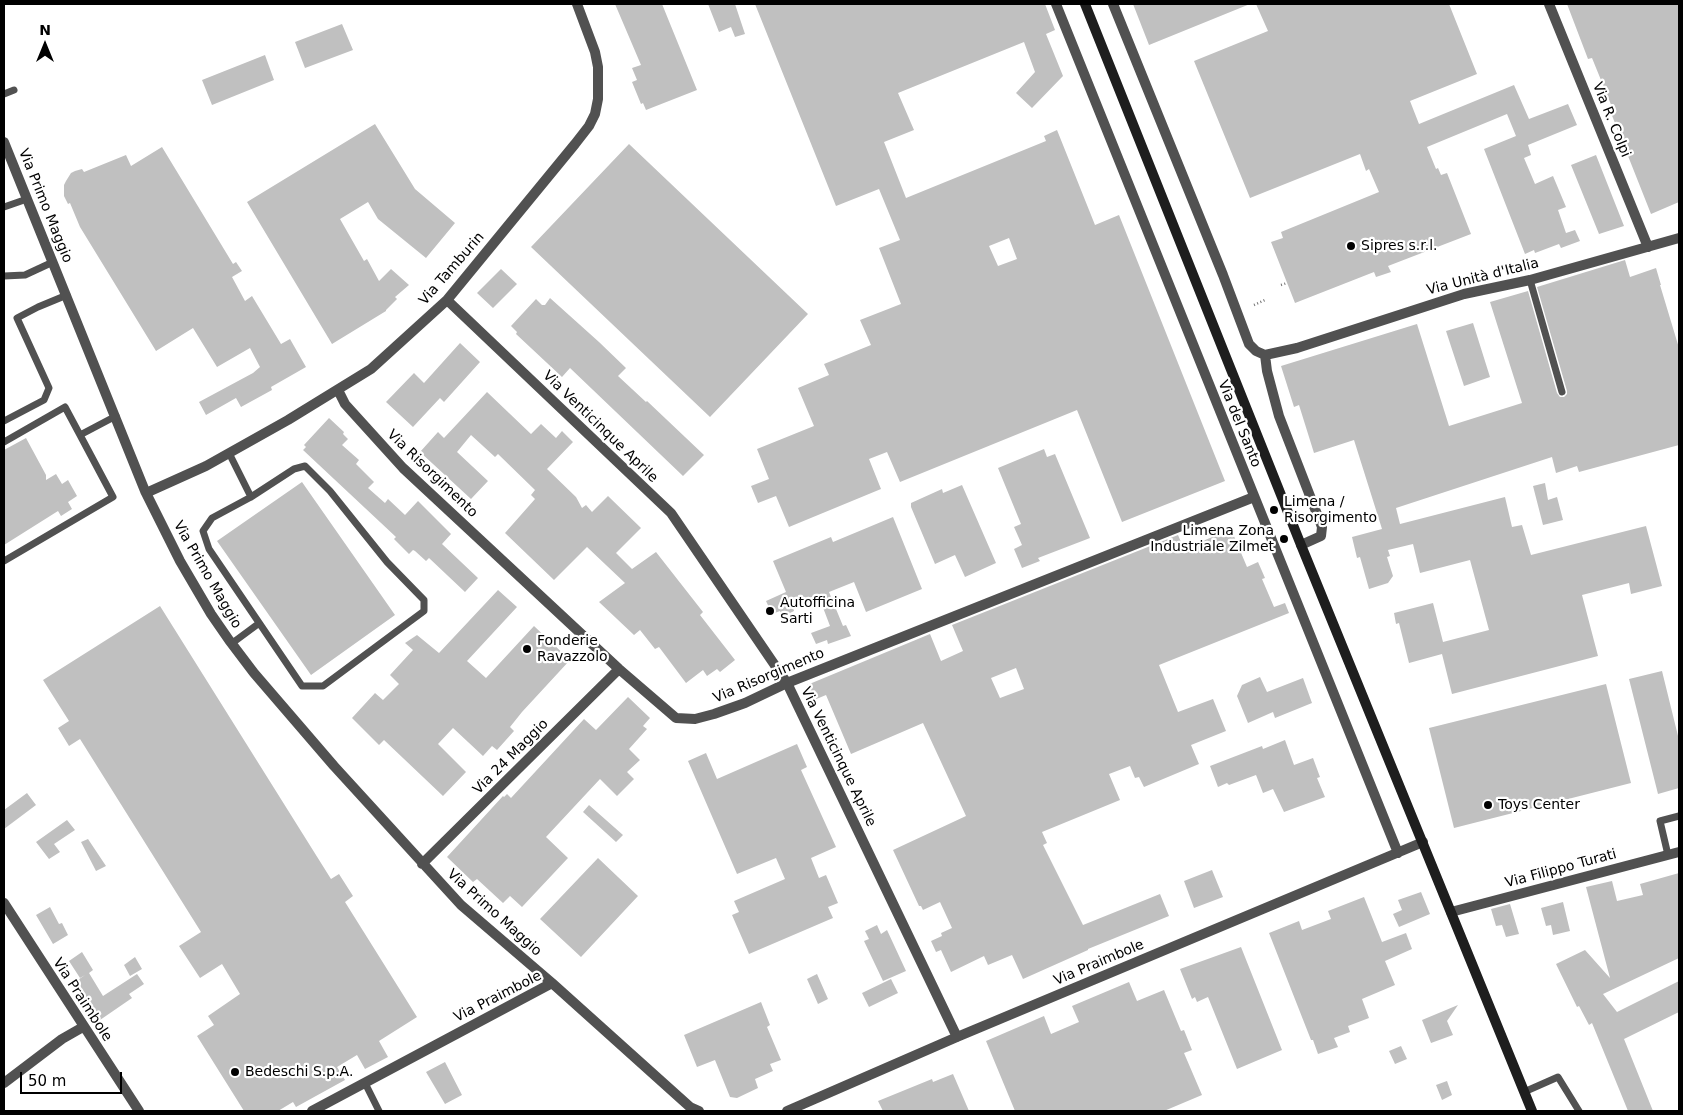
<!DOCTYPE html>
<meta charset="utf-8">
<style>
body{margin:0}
#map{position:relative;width:1683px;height:1115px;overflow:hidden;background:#fff;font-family:"DejaVu Sans",sans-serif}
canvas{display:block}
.frame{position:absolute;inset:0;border:5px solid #000;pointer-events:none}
.north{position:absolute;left:20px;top:20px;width:50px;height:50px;-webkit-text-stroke:4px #fff;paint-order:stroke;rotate:0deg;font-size:14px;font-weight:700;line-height:20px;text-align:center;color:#000}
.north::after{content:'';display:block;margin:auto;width:18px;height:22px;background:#000;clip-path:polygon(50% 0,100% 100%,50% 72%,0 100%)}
.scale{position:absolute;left:20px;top:1072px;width:102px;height:22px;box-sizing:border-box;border:2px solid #000;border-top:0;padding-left:6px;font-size:15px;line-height:18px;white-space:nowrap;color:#000;-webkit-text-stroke:4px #fff;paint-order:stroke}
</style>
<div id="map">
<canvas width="1683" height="1115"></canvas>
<div class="frame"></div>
<div class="north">N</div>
<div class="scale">50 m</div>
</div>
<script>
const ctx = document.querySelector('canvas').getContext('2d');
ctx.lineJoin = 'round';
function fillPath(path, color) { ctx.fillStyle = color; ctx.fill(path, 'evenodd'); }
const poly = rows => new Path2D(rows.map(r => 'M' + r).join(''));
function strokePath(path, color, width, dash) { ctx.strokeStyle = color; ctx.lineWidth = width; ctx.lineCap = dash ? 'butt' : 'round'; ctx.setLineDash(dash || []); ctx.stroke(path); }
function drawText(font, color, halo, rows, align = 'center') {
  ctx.font = font + ' "DejaVu Sans",sans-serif'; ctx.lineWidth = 4.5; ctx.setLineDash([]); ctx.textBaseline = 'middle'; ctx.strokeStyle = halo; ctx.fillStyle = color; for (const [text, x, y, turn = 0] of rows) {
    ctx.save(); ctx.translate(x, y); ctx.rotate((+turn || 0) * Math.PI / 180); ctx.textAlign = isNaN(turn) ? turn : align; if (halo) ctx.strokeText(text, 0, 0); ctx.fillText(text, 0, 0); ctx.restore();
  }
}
const building = poly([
 [615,4,662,4,697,90,646,110,643,103,641,104,632,82,637,80,632,68,641,65],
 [708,4,735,4,745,34,735,37,731,27,719,32],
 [755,4,1045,4,1055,30,1046,34,1063,76,1032,108,1016,93,1035,72,1024,42,898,93,914,130,884,142,906,198,1046,141,1044,136,1057,130,1095,225,1119,215,1225,481,1122,522,1077,410,900,482,887,452,869,459,881,489,789,527,776,496,758,503,751,486,769,479,757,449,814,426,798,388,829,375,824,364,871,345,860,320,901,304,879,248,900,240,879,189,836,206],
 [1009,238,1017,259,998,266,989,246],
 [1133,4,1250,4,1149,45],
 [1256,4,1449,4,1477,74,1410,101,1419,124,1514,85,1529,119,1568,104,1577,125,1528,145,1531,155,1524,158,1535,184,1553,176,1566,207,1558,210,1566,233,1575,230,1580,241,1561,248,1559,244,1535,253,1534,250,1525,254,1484,149,1516,136,1507,114,1427,147,1436,169,1438,168,1441,175,1447,173,1471,234,1388,266,1391,272,1376,277,1374,272,1295,303,1271,242,1283,238,1281,232,1379,192,1369,169,1366,171,1360,154,1250,198,1194,61,1268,31],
 [1567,4,1679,4,1679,202,1651,214,1611,113,1614,112,1592,58,1588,59],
 [342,24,353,50,305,68,295,42],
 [265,55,274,80,212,105,202,80],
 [375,124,415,189,455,223,426,258,378,219,368,202,340,219,364,261,367,259,379,281,391,269,409,285,395,297,397,299,386,310,386,311,332,344,247,202],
 [629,144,808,314,710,417,531,247],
 [162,147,233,264,236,262,242,271,232,277,245,301,252,296,281,344,290,339,306,367,271,387,272,390,241,407,236,398,206,415,199,402,253,373,260,367,250,348,217,367,193,328,156,351,80,227,70,203,68,204,64,196,64,185,66,181,71,173,75,171,82,169,84,172,126,155,131,166],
 [1596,155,1624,226,1599,234,1571,165],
 [1625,260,1630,277,1656,268,1661,285,1660,285,1679,348,1679,445,1579,472,1577,466,1556,473,1552,457,1396,508,1400,524,1505,497,1512,527,1522,525,1531,555,1646,526,1662,586,1631,594,1629,583,1582,595,1598,656,1452,694,1442,654,1409,663,1399,623,1396,624,1394,613,1433,603,1443,642,1489,630,1470,560,1420,573,1413,544,1388,550,1390,556,1387,557,1393,576,1388,583,1369,589,1360,557,1357,558,1352,537,1382,529,1354,440,1314,453,1299,405,1294,407,1281,366,1417,324,1449,426,1522,403,1490,302,1528,291,1557,393,1560,397,1564,397,1567,394,1567,391,1537,287],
 [501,269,517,284,493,308,477,293],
 [550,298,599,342,626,368,618,376,646,402,647,401,704,455,683,476,570,368,562,377,516,334,517,332,511,326,536,299,542,305,545,305],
 [1473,323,1490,377,1464,386,1446,331],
 [460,343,480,362,444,402,440,398,413,427,386,402,414,373,424,383],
 [487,392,531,434,541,424,556,438,562,431,573,442,547,469,576,497,582,508,586,505,592,512,608,496,641,528,616,553,632,569,656,552,703,612,700,615,735,660,720,672,717,669,707,676,703,670,686,683,659,647,655,649,640,630,634,635,599,602,625,583,587,547,554,580,505,533,535,499,531,495,535,490,498,454,495,457,471,435,457,452,488,481,471,499,420,452,438,432,444,438],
 [329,418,344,432,343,434,348,439,342,445,359,460,356,464,374,482,368,488,385,503,388,499,405,515,418,501,451,534,442,544,478,578,465,592,429,558,426,561,415,551,413,550,409,554,394,539,396,537,303,450,306,447,304,445],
 [26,438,46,475,46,480,56,474,62,484,68,480,77,496,68,502,72,509,61,516,58,511,4,545,4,450],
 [1044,449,1047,457,1055,454,1090,538,1038,558,1040,561,1022,568,1014,549,1022,545,1014,527,1021,524,998,468],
 [302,482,395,615,311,675,217,541],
 [1545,483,1548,500,1557,497,1563,520,1543,525,1533,486],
 [962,485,996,563,965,577,955,555,935,564,911,507,911,503,942,489,943,493],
 [893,517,922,589,866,612,854,582,829,592,843,626,846,625,851,636,828,644,827,640,816,644,811,633,830,626,819,597,793,607,794,611,782,617,780,611,772,614,766,601,786,592,773,561,831,537,833,542],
 [1231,529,1247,567,1258,562,1265,578,1262,579,1274,607,1285,603,1289,613,1159,665,1178,712,1213,699,1226,731,1191,745,1199,764,1144,787,1139,777,1135,778,1130,766,1109,774,1120,800,1042,832,1047,843,1043,845,1083,925,1160,894,1169,916,1088,949,1088,950,1023,979,1012,955,988,965,984,956,951,972,941,950,936,952,931,941,942,936,941,933,952,928,940,902,923,910,921,906,919,906,893,850,966,816,923,723,851,754,826,695,814,700,807,685,930,634,941,661,963,651,952,625,1178,535,1184,549],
 [1016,668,1024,689,1000,698,991,678],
 [498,590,517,607,467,661,486,678,534,626,570,660,522,712,510,727,514,731,497,750,492,746,483,756,453,728,438,744,466,772,443,796,384,740,379,745,352,718,375,693,383,700,399,684,390,675,413,650,405,643,417,635,439,653],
 [160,606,331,879,339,874,353,896,345,902,417,1017,379,1041,388,1057,365,1069,357,1055,337,1067,345,1080,296,1107,293,1102,278,1111,244,1111,197,1036,214,1025,208,1016,240,994,222,964,200,978,179,946,201,932,80,739,69,746,58,728,69,721,43,680],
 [1662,671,1679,740,1679,788,1658,794,1629,679],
 [1260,677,1267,692,1303,678,1312,703,1275,718,1273,712,1248,723,1237,696,1242,685],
 [1606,684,1631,783,1454,828,1429,728],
 [628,697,650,718,643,726,647,729,629,749,640,760,627,772,634,779,617,796,600,779,546,837,568,858,522,907,510,896,503,903,477,879,473,882,447,857,503,796,504,797,507,794,511,798,584,719,596,730],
 [1285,740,1294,765,1313,758,1320,777,1317,778,1325,797,1284,812,1273,789,1263,793,1256,775,1229,785,1227,783,1218,787,1210,766,1262,746,1263,749],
 [797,744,807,767,801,770,836,847,811,858,819,878,826,875,838,903,828,907,833,918,749,954,732,915,739,912,734,901,785,879,776,858,737,874,688,761,706,753,717,779],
 [27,793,36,805,4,829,4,810],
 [589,805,623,835,616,842,583,812],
 [67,820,75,830,54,844,60,852,49,859,36,842],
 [88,839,106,866,96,871,81,842],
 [598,858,638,896,581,957,540,919],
 [1212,870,1223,897,1194,908,1184,881],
 [1679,873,1679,958,1603,994,1617,1012,1679,981,1679,1012,1624,1039,1653,1111,1628,1111,1592,1023,1589,1025,1579,1006,1577,1007,1556,964,1585,950,1610,978,1586,887,1612,881,1617,901,1643,895,1640,884],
 [1421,892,1430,914,1399,927,1393,914,1402,910,1398,900],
 [1364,897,1382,942,1406,933,1412,949,1385,961,1395,985,1362,999,1369,1018,1348,1026,1350,1032,1334,1038,1338,1047,1318,1054,1313,1040,1311,1040,1269,933,1299,921,1302,930,1331,919,1328,911],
 [1563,902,1570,931,1553,935,1551,925,1546,926,1541,908],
 [1510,904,1519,934,1506,937,1502,925,1496,926,1491,909],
 [50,907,59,924,62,923,68,935,53,944,36,915],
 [877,925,881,934,887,930,906,971,883,981,864,941,869,939,865,931],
 [1241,947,1282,1050,1237,1069,1208,997,1197,1002,1195,997,1192,999,1180,969],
 [82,952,93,970,89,973,103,996,137,974,144,984,129,994,132,998,100,1020,75,982,85,975,80,978,69,961],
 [135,957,142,969,130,976,124,965],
 [817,974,828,999,818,1004,807,979],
 [891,979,898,993,869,1007,862,993],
 [1129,982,1137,1001,1164,990,1181,1031,1184,1030,1192,1050,1184,1053,1202,1095,1164,1111,1015,1111,986,1041,1044,1016,1051,1034,1079,1022,1072,1006],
 [761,1002,770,1025,767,1027,781,1060,770,1064,773,1071,755,1079,758,1088,737,1098,730,1097,715,1060,697,1067,684,1035],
 [1458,1005,1447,1021,1453,1035,1431,1043,1422,1020],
 [1401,1046,1407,1059,1395,1064,1389,1051],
 [445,1062,462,1095,445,1104,426,1072],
 [953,1074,969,1111,883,1111,878,1101,932,1079,933,1082],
 [1447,1081,1452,1095,1442,1100,1436,1085]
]);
const path = poly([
 [1281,285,1287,283],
 [1254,305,1265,300]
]);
const lane = poly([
 [4,94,14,90],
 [4,207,27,199],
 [4,276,25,275,53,262],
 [1530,280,1562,392],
 [4,421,44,400,49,388,17,318,38,307,67,295],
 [4,442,65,407,80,435],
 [229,453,251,497,294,469,305,466,330,491,387,562,424,600,424,611,323,686,302,686,209,549,203,531,212,518,251,497],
 [4,561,113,497,80,435,116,416],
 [231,644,258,624],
 [1668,855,1660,821,1679,816],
 [365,1083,379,1111],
 [1524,1092,1558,1077,1579,1111]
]);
const street = poly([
 [1056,4,1398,853],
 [1113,4,1223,275,1249,344,1256,351,1265,355],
 [1549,4,1648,247],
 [4,142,145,491,180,561,211,614,229,640,254,673,334,766,461,905,552,983,690,1107,699,1111],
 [447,300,671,513,787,683,957,1037],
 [1265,355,1297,348,1464,294,1530,280,1679,238],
 [1265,355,1267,371,1279,416,1322,527,1321,536,1301,545],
 [338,390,345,404,403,468,619,669,676,718,695,719,714,714,745,703,787,683,1254,497],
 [146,493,206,466,288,420,371,369,447,300,575,144,589,126,595,114,598,99,598,67,595,52,577,4],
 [422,864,619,669],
 [4,903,139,1111],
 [1451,912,1679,852],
 [4,1083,62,1039,83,1027],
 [312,1111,552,983],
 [787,1111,957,1037,1423,842]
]);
const secondary = poly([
 [1085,4,1301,545,1532,1111]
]);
const markers = [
 [1351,246,5,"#000"],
 [1274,510,5,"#000"],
 [1284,539,5,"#000"],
 [770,611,5,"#000"],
 [527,649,5,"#000"],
 [1488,805,5,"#000"],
 [235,1072,5,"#000"]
];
const streetNames = [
 ["Via R. Colpi",1611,120,68],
 ["Via Primo Maggio",45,206,68],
 ["Via Tamburin",452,269,-49],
 ["Via Unità d'Italia",1483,277,-14],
 ["Via del Santo",1239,424,68],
 ["Via Venticinque Aprile",600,427,44],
 ["Via Risorgimento",432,474,44],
 ["Via Primo Maggio",207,575,60],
 ["Via Risorgimento",769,676,-23],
 ["Via 24 Maggio",511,757,-45],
 ["Via Venticinque Aprile",838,757,64],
 ["Via Filippo Turati",1561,869,-15],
 ["Via Primo Maggio",494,913,42],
 ["Via Praimbole",1099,963,-23],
 ["Via Praimbole",498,997,-27],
 ["Via Praimbole",82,1000,57]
];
const poiNames = [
 ["Sipres s.r.l.",1361,246],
 ["Limena /",1284,502],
 ["Risorgimento",1284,518],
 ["Limena Zona",1274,531,"right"],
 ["Industriale Zilmet",1274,547,"right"],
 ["Autofficina",780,603],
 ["Sarti",780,619],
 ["Fonderie",537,641],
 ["Ravazzolo",537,657],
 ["Toys Center",1498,805],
 ["Bedeschi S.p.A.",245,1072]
];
fillPath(building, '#c0c0c0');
strokePath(path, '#737373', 2.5, [1, 2.5]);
strokePath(lane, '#515151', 7);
strokePath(street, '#515151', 10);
strokePath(secondary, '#1e1e1e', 10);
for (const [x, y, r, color] of markers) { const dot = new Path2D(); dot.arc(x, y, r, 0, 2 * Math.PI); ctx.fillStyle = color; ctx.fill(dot); strokePath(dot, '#fff', 2); }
drawText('14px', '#000', '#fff', streetNames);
drawText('14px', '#000', '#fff', poiNames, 'left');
</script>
